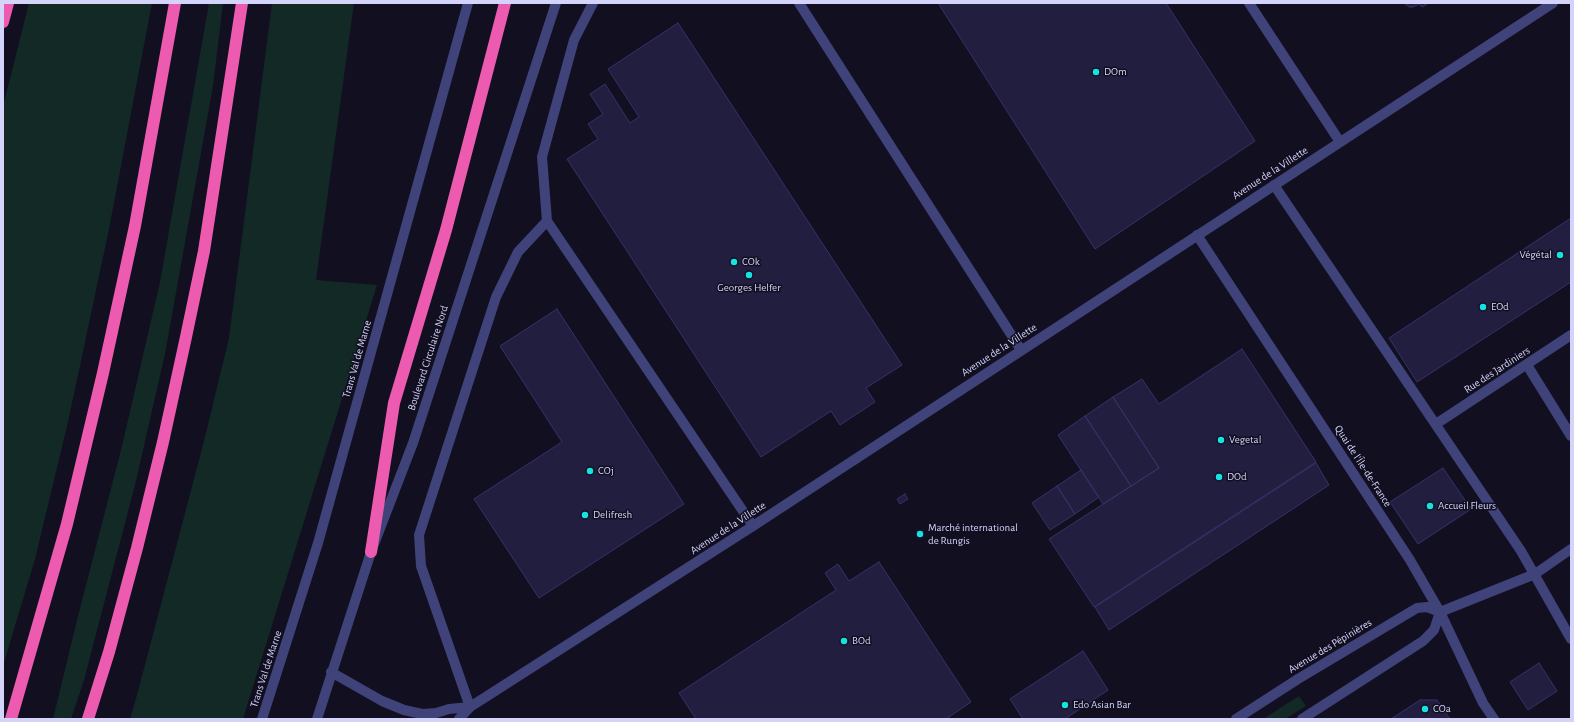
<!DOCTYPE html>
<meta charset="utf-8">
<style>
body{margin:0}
#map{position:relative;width:1574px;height:722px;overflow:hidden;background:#110f20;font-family:"Alegreya Sans",sans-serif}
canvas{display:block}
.frame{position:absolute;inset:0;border:4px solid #d4d3fa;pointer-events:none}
</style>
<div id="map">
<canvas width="1574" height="722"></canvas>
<div class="frame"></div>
</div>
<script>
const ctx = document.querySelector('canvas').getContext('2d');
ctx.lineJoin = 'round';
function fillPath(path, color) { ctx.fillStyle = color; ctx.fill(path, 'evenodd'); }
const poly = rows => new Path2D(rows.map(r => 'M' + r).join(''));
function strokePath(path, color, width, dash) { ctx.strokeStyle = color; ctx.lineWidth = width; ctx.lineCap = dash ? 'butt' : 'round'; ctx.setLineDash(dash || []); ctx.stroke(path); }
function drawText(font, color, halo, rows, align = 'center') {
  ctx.font = font + ' "Alegreya Sans",sans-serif'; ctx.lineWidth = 3; ctx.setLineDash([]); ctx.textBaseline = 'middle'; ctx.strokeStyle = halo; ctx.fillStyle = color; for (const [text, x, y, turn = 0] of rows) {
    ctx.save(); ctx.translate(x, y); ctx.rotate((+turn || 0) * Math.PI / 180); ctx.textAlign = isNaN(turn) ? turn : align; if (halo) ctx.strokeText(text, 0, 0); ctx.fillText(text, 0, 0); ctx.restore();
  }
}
const green = poly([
 [29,3,152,3,109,229,68,422,35,559,3,666,3,106],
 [209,3,223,3,213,86,165,354,135,485,84,680,71,719,53,719,77,620,122,446,160,282],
 [272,3,354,3,316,280,377,285,243,719,130,719,137,695,204,441,229,338],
 [1299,696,1306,706,1285,719,1263,719]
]);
const building = poly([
 [938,3,1166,3,1255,141,1095,249,938,3],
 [1404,3,1429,3,1422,7,1419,4,1413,7,1409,7,1404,3],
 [678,23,902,365,866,388,875,402,840,425,831,411,761,457,567,159,598,139,588,124,603,114,590,94,605,84,630,123,639,117,608,69,678,23],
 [1571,218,1571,282,1417,382,1389,338,1571,218],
 [557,309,684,504,539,598,474,499,562,442,500,346,557,309],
 [1242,349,1316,462,1094,607,1049,539,1159,468,1113,397,1142,379,1159,404,1242,349],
 [1113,397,1159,468,1131,486,1085,416,1113,397],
 [1085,416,1131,486,1103,504,1058,435,1085,416],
 [1316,463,1329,485,1109,630,1095,607,1316,463],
 [1443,468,1471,509,1418,544,1390,502,1443,468],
 [1081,470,1099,497,1075,514,1057,486,1081,470],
 [1057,486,1075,514,1050,530,1032,503,1057,486],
 [905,494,908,499,900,504,897,499,905,494],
 [879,562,971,702,946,719,696,719,679,693,836,590,825,573,838,564,849,581,879,562],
 [1083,651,1108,690,1065,719,1023,719,1010,699,1083,651],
 [1539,663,1557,691,1528,710,1510,682,1539,663],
 [1420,700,1437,700,1450,719,1391,719,1420,700]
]);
const minor = poly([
 [799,3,1021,350],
 [1249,3,1340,142],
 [1274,185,1521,551,1571,639],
 [547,221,753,526],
 [1197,235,1410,560,1440,612,1483,703,1494,719],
 [1527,365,1571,436],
 [1436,424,1571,335],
 [331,672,382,701,404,710,422,714,436,713,449,709,470,707],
 [470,707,421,566,419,535,496,297,518,252,547,221,542,157,574,40,593,3],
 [262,719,318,543,468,3],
 [317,719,371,552,413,443,556,3],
 [459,719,470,707,753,526,1553,3],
 [1236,719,1298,679,1417,608,1427,607,1440,612,1535,574,1571,549],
 [1302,719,1423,641,1434,630,1440,612]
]);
const highway = poly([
 [3,22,8,3],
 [371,552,394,403,446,230,505,3],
 [11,719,67,524,103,373,135,226,175,3],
 [88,719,109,652,137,548,163,442,186,337,204,251,242,3]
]);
const markers = [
 [1096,72,4,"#18e1e1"],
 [1560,255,4,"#18e1e1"],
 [734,262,4,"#18e1e1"],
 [749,275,4,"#18e1e1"],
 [1483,307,4,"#18e1e1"],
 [1221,440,4,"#18e1e1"],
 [590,471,4,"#18e1e1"],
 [1219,477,4,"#18e1e1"],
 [1430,506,4,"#18e1e1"],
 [585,515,4,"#18e1e1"],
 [920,534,4,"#18e1e1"],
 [844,641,4,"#18e1e1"],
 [1065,705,4,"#18e1e1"],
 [1425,709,4,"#18e1e1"]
];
const poiNames = [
 ["DOm",1104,72],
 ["Végétal",1552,255,"right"],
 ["COk",742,262],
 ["Georges Helfer",749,288,"center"],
 ["EOd",1491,307],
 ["Vegetal",1229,440],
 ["COj",598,471],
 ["DOd",1227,477],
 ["Accueil Fleurs",1438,506],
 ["Delifresh",593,515],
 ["Marché international",928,528],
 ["de Rungis",928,541],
 ["BOd",852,641],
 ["Edo Asian Bar",1073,705],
 ["COa",1433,709]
];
const streetNames = [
 ["Avenue de la Villette",1270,173,-33],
 ["Avenue de la Villette",999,350,-33],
 ["Boulevard Circulaire Nord",428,358,-72],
 ["Trans Val de Marne",357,359,-74],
 ["Rue des Jardiniers",1497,370,-33],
 ["Quai de l'Île-de-France",1363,466,57],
 ["Avenue de la Villette",728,528,-33],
 ["Avenue des Pépinières",1330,646,-31],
 ["Trans Val de Marne",266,669,-72]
];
fillPath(green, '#132926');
fillPath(building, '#211e3f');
strokePath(building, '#373268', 1);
strokePath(minor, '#3f437a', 10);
strokePath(highway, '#ed5bb0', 12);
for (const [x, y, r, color] of markers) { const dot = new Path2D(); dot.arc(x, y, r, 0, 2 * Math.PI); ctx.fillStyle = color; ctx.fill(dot); strokePath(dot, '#110f20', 1.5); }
drawText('11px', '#d4d3fa', '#110f20', poiNames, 'left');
drawText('11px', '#d4d3fa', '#110f20', streetNames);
</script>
